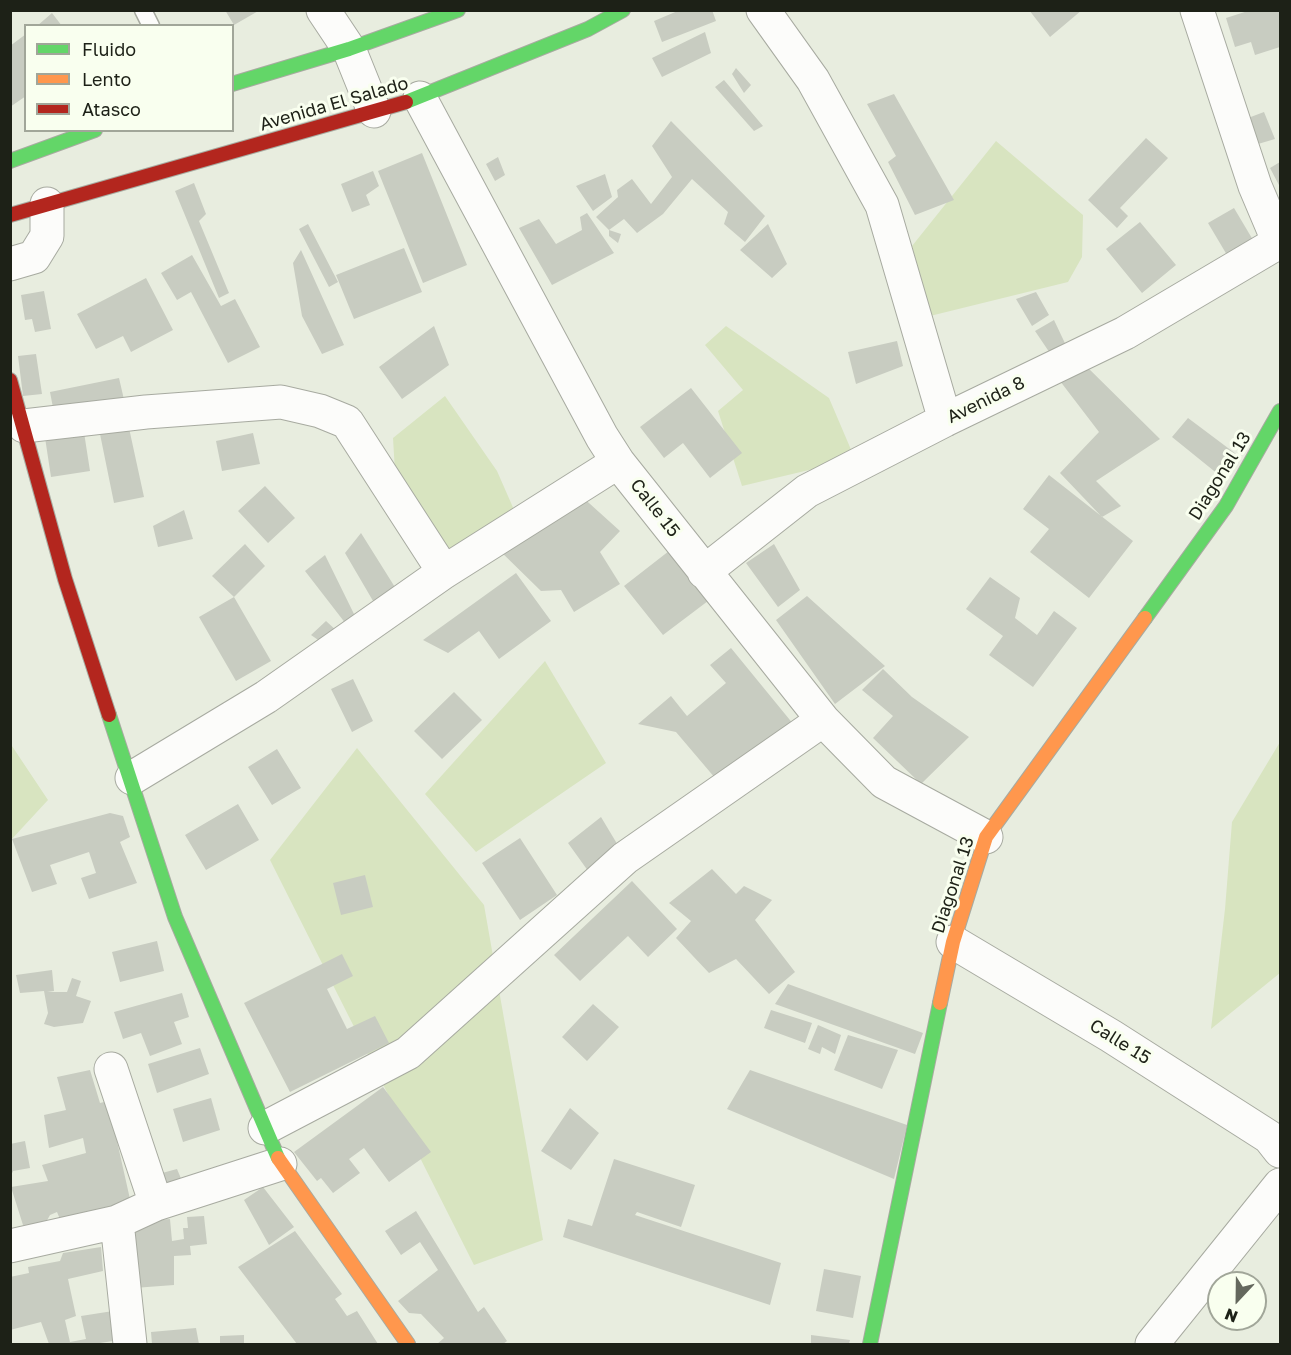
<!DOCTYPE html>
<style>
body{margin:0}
#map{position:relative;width:1291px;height:1355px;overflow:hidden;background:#e8eddf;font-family:"Golos Text",sans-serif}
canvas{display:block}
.frame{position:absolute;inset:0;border:12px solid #1d2117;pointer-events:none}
.legend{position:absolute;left:24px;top:24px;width:210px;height:108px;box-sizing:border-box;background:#f9ffef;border:2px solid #a1a699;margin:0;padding:8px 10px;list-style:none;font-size:18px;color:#1d2117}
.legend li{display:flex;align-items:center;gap:12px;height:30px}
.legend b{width:30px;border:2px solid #a1a699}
.north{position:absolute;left:1207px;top:1271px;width:60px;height:60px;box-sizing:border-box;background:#f9ffef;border:2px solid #a1a699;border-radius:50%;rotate:202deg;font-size:16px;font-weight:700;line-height:24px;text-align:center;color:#1d2117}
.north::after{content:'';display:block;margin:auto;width:21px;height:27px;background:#64685d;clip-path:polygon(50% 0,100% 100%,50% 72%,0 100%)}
</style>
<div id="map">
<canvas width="1291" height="1355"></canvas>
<div class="frame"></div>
<ul class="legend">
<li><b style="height:8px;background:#63d668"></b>Fluido</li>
<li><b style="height:8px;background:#ff974d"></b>Lento</li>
<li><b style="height:8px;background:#b3261e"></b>Atasco</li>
</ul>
<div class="north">N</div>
</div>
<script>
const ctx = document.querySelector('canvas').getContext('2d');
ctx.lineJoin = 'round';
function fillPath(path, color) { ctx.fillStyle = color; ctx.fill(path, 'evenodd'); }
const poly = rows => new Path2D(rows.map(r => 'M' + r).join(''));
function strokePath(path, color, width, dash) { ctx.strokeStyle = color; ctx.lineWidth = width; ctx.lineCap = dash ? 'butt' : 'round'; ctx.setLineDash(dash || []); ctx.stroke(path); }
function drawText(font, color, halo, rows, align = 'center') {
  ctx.font = font + ' "Golos Text",sans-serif'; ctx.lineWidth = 6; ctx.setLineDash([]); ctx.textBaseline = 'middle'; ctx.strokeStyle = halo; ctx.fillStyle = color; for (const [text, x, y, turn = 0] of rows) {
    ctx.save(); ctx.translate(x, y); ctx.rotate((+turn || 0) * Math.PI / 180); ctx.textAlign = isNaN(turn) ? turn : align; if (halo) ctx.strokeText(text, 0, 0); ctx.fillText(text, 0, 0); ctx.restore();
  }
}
const green = poly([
 [996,141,1083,215,1082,257,1068,282,930,316,912,246],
 [726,326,829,398,855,459,742,486,718,411,743,390,705,345],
 [445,396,497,471,515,512,439,558,396,489,393,438],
 [545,661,606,763,476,852,425,794],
 [1280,742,1280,973,1211,1029,1225,909,1232,822],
 [10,743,48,800,11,840,10,840],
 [357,748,484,905,543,1240,474,1265,270,860]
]);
const building = poly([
 [225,10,260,10,234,25],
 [680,10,712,10,716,21,662,42,654,21],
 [1029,10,1082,10,1050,37],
 [1251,10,1280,10,1280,47,1255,55,1251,42,1235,47,1226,18],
 [52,13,62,26,37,26],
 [705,32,711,53,662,77,652,58],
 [26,34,26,96,10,107,10,46],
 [736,68,751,85,744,93,732,74],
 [724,80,763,126,754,131,715,87],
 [894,94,954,200,915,215,888,162,896,156,867,104],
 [1264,112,1275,139,1258,144,1248,118],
 [671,121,765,216,745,242,724,224,728,212,692,179,663,214,637,233,624,219,609,230,621,234,618,243,609,236,609,230,596,217,618,197,617,190,632,179,651,204,672,177,652,146],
 [1146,138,1168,158,1120,208,1128,216,1117,228,1088,200],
 [422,153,467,265,423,283,378,171],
 [498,157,505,175,495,181,486,164],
 [1280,162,1280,187,1270,168],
 [373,171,379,186,366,195,370,205,352,212,341,184],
 [605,174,612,197,593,211,576,186],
 [194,183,206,214,199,221,229,293,219,298,175,191],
 [1234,208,1253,240,1227,255,1208,223],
 [587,213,614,253,552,285,519,228,539,219,556,244,582,230,580,217],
 [1140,222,1176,265,1142,293,1106,249],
 [308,224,338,282,329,287,299,229],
 [768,224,787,264,772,278,740,250],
 [404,248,422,292,354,319,336,275],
 [301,250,344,345,322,354,302,316,293,263],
 [192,255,221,306,235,299,260,347,228,363,191,292,177,300,161,273],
 [146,278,173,330,131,352,123,336,96,349,77,314],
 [44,291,51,329,35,332,32,319,25,320,21,295],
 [1036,292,1049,315,1032,326,1016,299],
 [1054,320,1071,356,1058,365,1035,331],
 [434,326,449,365,402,399,379,367],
 [897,341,903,366,856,384,848,352],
 [36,354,42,394,23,396,18,356],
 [1081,361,1160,439,1096,481,1121,506,1102,517,1060,473,1099,432,1060,381],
 [119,378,125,404,55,418,50,392],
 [691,388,742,453,710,478,683,443,664,458,640,427],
 [1188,418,1236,454,1219,475,1172,437],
 [83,426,90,471,51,477,44,431],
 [129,428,144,497,114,503,100,434],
 [253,433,260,464,222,471,216,441],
 [1049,475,1133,541,1089,598,1030,552,1049,529,1023,509],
 [265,486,295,518,268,543,238,511],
 [579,494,620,531,600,552,620,584,574,612,561,590,541,591,495,546],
 [184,510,193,539,158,547,153,526],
 [361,533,398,592,376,606,345,553],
 [245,544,265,566,234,597,212,576],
 [774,544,800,590,778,607,746,563],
 [669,551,708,601,663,635,624,586],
 [325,555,354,614,346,624,305,571],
 [516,573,551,621,499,659,479,631,448,653,423,640],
 [990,577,1020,598,1015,618,1037,635,1054,611,1077,628,1033,687,989,655,1003,636,966,609],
 [807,596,885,666,835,704,776,620],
 [234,597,271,661,236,681,199,617],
 [326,621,338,632,324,644,311,635],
 [731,648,794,725,721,785,676,732,638,724,671,696,687,716,726,683,710,665],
 [883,669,912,697,969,737,921,784,873,738,893,716,862,690],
 [353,679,373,721,352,732,331,689],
 [454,692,482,720,442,759,414,731],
 [277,749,301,788,272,805,248,767],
 [238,804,259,840,206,870,185,835],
 [110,813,123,816,130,837,120,842,137,883,89,899,81,878,96,873,89,852,50,865,57,884,32,892,12,839],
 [601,817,625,857,596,882,568,843],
 [520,838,557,895,520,920,482,863],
 [712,869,736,894,744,886,772,900,755,920,795,972,769,994,736,959,709,973,676,938,691,921,669,903],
 [365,875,373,907,341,915,333,883],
 [632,881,677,929,648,957,628,936,580,981,554,955],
 [157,941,164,971,120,982,112,952],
 [342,954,353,976,327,989,347,1029,375,1016,389,1043,290,1092,244,1003],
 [52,970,54,991,47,992,67,992,72,978,81,981,76,996,91,1001,83,1023,54,1027,44,1024,48,1013,44,991,20,993,16,975],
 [788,984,923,1033,915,1054,775,1004],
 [182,993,189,1017,174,1022,182,1044,150,1056,141,1033,123,1039,114,1012],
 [593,1004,619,1027,587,1061,562,1037],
 [771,1010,812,1023,805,1043,764,1028],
 [818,1025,841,1035,835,1054,822,1047,820,1054,808,1049],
 [848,1035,898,1050,882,1089,834,1070],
 [200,1048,209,1074,157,1093,148,1064],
 [90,1070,100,1103,108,1101,132,1208,62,1224,57,1212,50,1215,45,1224,23,1225,11,1187,48,1181,42,1165,86,1153,83,1138,49,1148,44,1115,66,1110,57,1077],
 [750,1070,907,1125,894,1179,727,1109],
 [383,1087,431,1152,389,1182,364,1148,349,1159,360,1173,333,1193,321,1178,317,1181,294,1152],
 [211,1098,220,1130,183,1142,173,1109],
 [570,1108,599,1133,571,1170,541,1151],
 [25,1141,30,1168,13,1171,10,1178,10,1144],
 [614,1159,695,1185,681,1227,637,1212,635,1215,781,1263,770,1305,563,1237,568,1219,592,1226],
 [177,1169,185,1188,160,1196,151,1176],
 [263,1187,294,1227,269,1245,244,1200],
 [416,1211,478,1312,484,1307,507,1341,503,1344,437,1344,444,1338,421,1314,409,1313,398,1301,438,1270,420,1242,401,1255,385,1231],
 [204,1216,207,1244,190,1246,191,1255,174,1256,174,1285,134,1288,129,1222,170,1219,172,1241,184,1239,183,1228,188,1228,187,1217],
 [295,1231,342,1294,335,1299,347,1316,357,1311,378,1344,297,1344,238,1267],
 [101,1247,103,1271,68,1279,76,1316,65,1320,70,1342,86,1339,81,1316,113,1311,119,1340,94,1344,49,1344,41,1322,10,1330,10,1277,29,1273,28,1267,60,1261,63,1253],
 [824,1269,861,1276,853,1318,816,1311],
 [196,1328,199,1344,152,1344,151,1332],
 [244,1335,244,1344,220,1344,220,1336],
 [811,1335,850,1340,849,1344,811,1344]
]);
const lane = poly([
 [143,10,151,26]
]);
const street = poly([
 [323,10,349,49,374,111],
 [763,10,813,80,882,205,945,420],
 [1197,10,1255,186,1280,245],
 [420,98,602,437,618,462,823,720,884,782,986,837],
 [10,264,34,257,47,236,47,204],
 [24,426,146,412,281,402,320,411,347,422,444,572],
 [704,572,807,491,945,420,1125,333,1279,242],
 [132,778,266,697,444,572,618,462],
 [953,942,1111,1036,1269,1137,1280,1151],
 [111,1069,156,1204],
 [265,1128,408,1053,625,858,823,720],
 [117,1222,130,1344],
 [10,1246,117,1222,156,1204,280,1164],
 [1152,1344,1280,1185]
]);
const fast = poly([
 [232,84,349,49,458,10],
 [406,102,588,29,623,10],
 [10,161,95,130],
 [1145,618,1226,506,1280,411],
 [109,715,175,917,278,1158],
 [870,1344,940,1003]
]);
const slow = poly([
 [940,1003,953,942,986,837,1145,618],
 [278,1158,408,1344]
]);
const jam = poly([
 [10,215,406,102],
 [10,380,65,579,109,715]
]);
const streetNames = [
 ["Avenida El Salado",334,104,-16],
 ["Avenida 8",986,400,-26],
 ["Diagonal 13",1220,476,-58],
 ["Calle 15",655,508,52],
 ["Diagonal 13",953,885,-72],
 ["Calle 15",1120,1042,32]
];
fillPath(green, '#d8e4c0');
fillPath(building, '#c8ccc1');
strokePath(lane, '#a7aaa0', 19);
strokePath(street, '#a7aaa0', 35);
strokePath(fast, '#a7aaa0', 16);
strokePath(slow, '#a7aaa0', 16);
strokePath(jam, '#a7aaa0', 16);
strokePath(lane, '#fcfcfa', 16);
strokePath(street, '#fcfcfa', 33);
strokePath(fast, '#63d668', 14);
strokePath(slow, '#ff974d', 14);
strokePath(jam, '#b3261e', 14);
drawText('18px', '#1d2117', '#f9ffef', streetNames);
</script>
